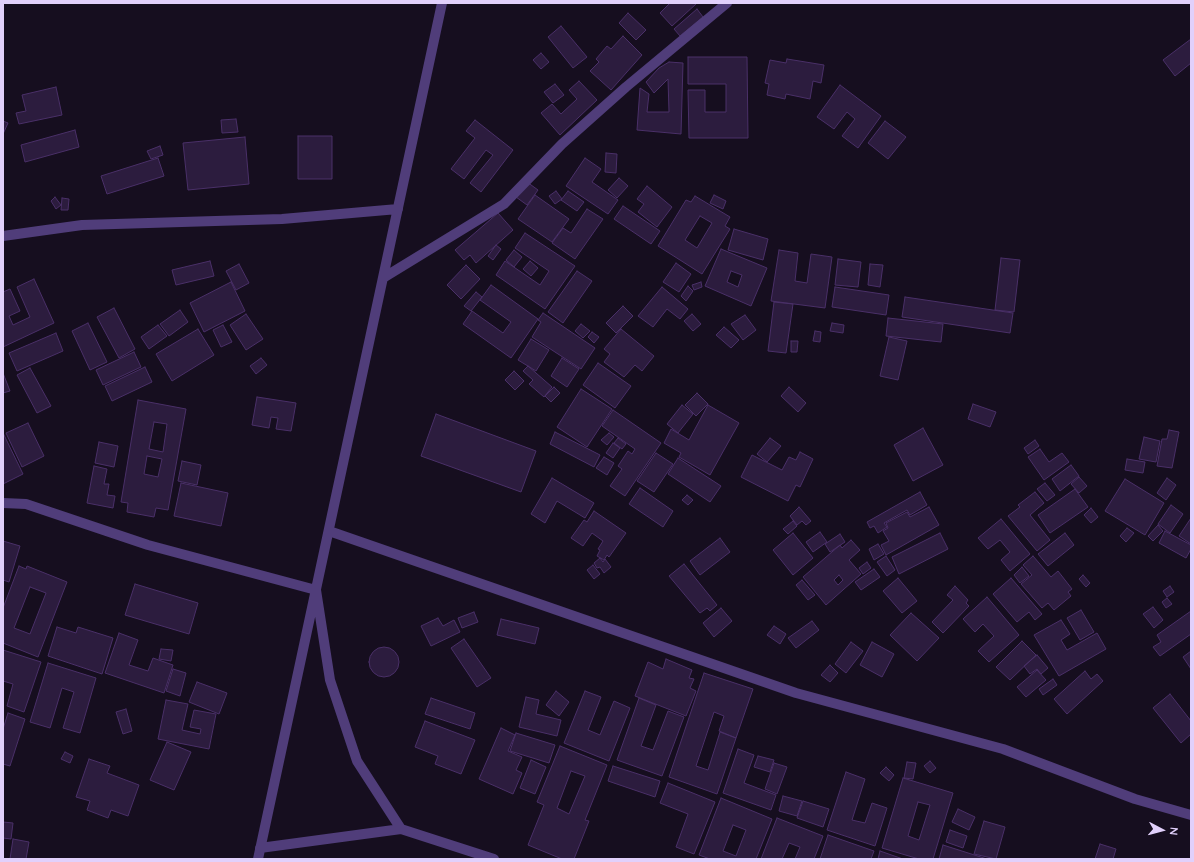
<!DOCTYPE html>
<style>
body{margin:0}
#map{position:relative;width:1194px;height:862px;overflow:hidden;background:#160e1f;font-family:Quicksand,sans-serif}
canvas{display:block}
.frame{position:absolute;inset:0;border:4px solid #e1d0fb;pointer-events:none}
.north{position:absolute;left:1142px;top:810px;width:40px;height:40px;-webkit-text-stroke:3px #160e1f;paint-order:stroke;rotate:96deg;font-size:11px;font-weight:700;line-height:16px;text-align:center;color:#e1d0fb}
.north::after{content:'';display:block;margin:auto;width:14px;height:18px;background:#e1d0fb;clip-path:polygon(50% 0,100% 100%,50% 72%,0 100%)}
</style>
<div id="map">
<canvas width="1194" height="862"></canvas>
<div class="frame"></div>
<div class="north">N</div>
</div>
<script>
const ctx = document.querySelector('canvas').getContext('2d');
ctx.lineJoin = 'round';
function fillPath(path, color) { ctx.fillStyle = color; ctx.fill(path, 'evenodd'); }
const poly = rows => new Path2D(rows.map(r => 'M' + r).join(''));
function strokePath(path, color, width, dash) { ctx.strokeStyle = color; ctx.lineWidth = width; ctx.lineCap = dash ? 'butt' : 'round'; ctx.setLineDash(dash || []); ctx.stroke(path); }
const building = poly([
 [670,3,695,3,696,4,672,26,660,13,670,3],
 [697,9,703,17,680,36,674,29,697,9],
 [628,13,646,30,636,40,619,23,628,13],
 [561,26,587,57,573,68,548,37,561,26],
 [623,36,642,55,611,90,590,71,599,62,596,59,607,46,611,49,623,36],
 [1191,39,1191,63,1175,76,1163,60,1191,39],
 [541,53,549,62,541,69,533,60,541,53],
 [688,57,747,57,748,138,689,138,688,90,705,90,705,112,726,112,726,84,688,84,688,57],
 [787,59,824,65,821,83,813,81,810,99,786,94,785,99,767,95,769,84,765,83,770,60,786,63,787,59],
 [669,62,683,63,681,134,637,130,640,88,649,94,647,112,669,112,668,79,654,93,646,82,659,68,669,62],
 [579,81,597,100,560,135,541,113,552,104,561,114,577,99,569,90,579,81],
 [555,84,564,95,553,103,544,92,555,84],
 [840,85,881,116,858,148,842,136,855,119,847,112,834,129,817,117,840,85],
 [56,87,62,115,19,124,16,113,26,111,22,95,56,87],
 [236,119,238,132,222,133,221,120,236,119],
 [475,120,513,150,481,192,470,183,493,155,486,150,464,179,451,169,475,138,466,131,475,120],
 [3,121,8,123,3,134,3,121],
 [885,121,906,137,888,159,868,143,885,121],
 [75,130,79,147,25,162,21,145,75,130],
 [298,136,332,136,332,179,298,179,298,136],
 [245,137,249,184,188,190,183,143,245,137],
 [160,146,163,155,151,159,147,151,160,146],
 [606,153,617,154,616,173,605,172,606,153],
 [158,158,164,176,107,194,101,176,158,158],
 [585,158,601,169,592,182,618,200,608,214,566,186,585,158],
 [619,178,628,186,617,198,608,190,619,178],
 [527,182,538,190,527,205,516,197,527,182],
 [647,186,672,207,657,227,638,212,644,204,637,199,647,186],
 [556,191,562,199,555,204,549,196,556,191],
 [568,191,584,202,577,211,561,200,568,191],
 [535,195,569,219,552,242,518,219,535,195],
 [714,195,726,201,723,209,710,203,714,195],
 [695,196,730,217,725,226,730,229,702,274,658,246,686,200,691,202,695,196],
 [700,216,712,223,697,248,685,240,700,216],
 [55,197,61,205,56,209,51,201,55,197],
 [62,198,69,199,68,210,61,210,62,198],
 [623,206,660,231,651,244,614,219,623,206],
 [587,209,603,219,575,259,552,243,563,228,571,233,587,209],
 [498,213,513,230,476,263,470,255,464,260,455,250,498,213],
 [734,229,768,239,763,260,728,250,734,229],
 [525,233,575,266,545,309,496,275,505,261,540,285,549,271,515,248,525,233],
 [496,245,501,249,493,260,488,256,496,245],
 [721,249,767,268,751,306,705,286,721,249],
 [731,271,742,275,738,287,727,282,731,271],
 [514,250,522,257,514,267,506,260,514,250],
 [779,250,798,253,795,281,807,283,811,254,832,257,825,308,771,301,779,250],
 [1001,258,1020,260,1014,312,995,310,1001,258],
 [838,259,861,262,858,287,835,285,838,259],
 [210,261,214,276,176,285,172,270,210,261],
 [530,261,538,268,531,276,523,269,530,261],
 [676,263,691,274,679,292,663,282,676,263],
 [239,264,249,283,236,290,226,271,239,264],
 [870,264,883,265,880,287,868,285,870,264],
 [466,265,480,279,461,299,447,285,466,265],
 [577,271,592,281,563,323,548,312,577,271],
 [34,279,54,323,3,347,3,292,10,289,20,311,9,316,13,325,30,317,17,287,34,279],
 [231,282,245,311,204,332,190,303,231,282],
 [701,282,702,287,694,290,692,285,701,282],
 [491,285,538,319,511,358,463,324,472,311,503,333,511,322,480,300,491,285],
 [688,286,693,291,686,301,681,296,688,286],
 [662,287,688,309,680,319,667,309,653,327,638,316,662,287],
 [835,287,889,295,886,315,832,307,835,287],
 [476,292,482,297,471,311,464,306,476,292],
 [905,297,1013,313,1010,333,902,317,905,297],
 [774,302,793,304,786,353,768,351,774,302],
 [623,306,633,316,616,333,606,323,623,306],
 [114,308,135,349,119,358,97,317,114,308],
 [180,310,188,322,169,336,160,324,180,310],
 [543,313,595,348,581,369,532,337,541,322,538,320,543,313],
 [246,314,263,339,246,350,230,325,246,314],
 [692,314,701,324,693,331,684,321,692,314],
 [745,315,756,330,743,340,731,324,745,315],
 [888,318,943,324,941,342,886,336,888,318],
 [88,323,107,362,90,370,72,331,88,323],
 [832,323,844,325,843,333,830,331,832,323],
 [581,324,590,331,583,338,575,331,581,324],
 [158,325,167,336,149,349,141,337,158,325],
 [223,325,232,342,221,347,213,330,223,325],
 [724,327,739,340,731,348,716,335,724,327],
 [198,329,214,355,172,381,156,354,198,329],
 [621,329,654,356,642,371,635,365,624,377,604,362,610,354,604,349,621,329],
 [815,331,821,332,820,342,813,341,815,331],
 [592,332,599,337,594,343,588,337,592,332],
 [56,333,63,351,17,371,9,353,56,333],
 [889,337,907,341,898,380,880,376,889,337],
 [531,339,549,350,536,371,518,360,531,339],
 [791,341,798,341,797,352,791,352,791,341],
 [134,352,141,367,103,385,96,370,134,352],
 [261,358,267,365,256,374,250,366,261,358],
 [562,358,579,369,567,387,551,376,562,358],
 [598,363,631,386,615,408,583,385,598,363],
 [528,366,552,387,544,397,529,384,533,380,523,371,528,366],
 [145,367,152,382,112,401,105,386,145,367],
 [30,368,51,406,37,413,17,375,30,368],
 [514,371,524,381,515,390,505,380,514,371],
 [3,373,10,391,3,393,3,373],
 [554,387,560,393,551,402,545,396,554,387],
 [789,387,806,403,798,412,781,396,789,387],
 [581,389,612,409,587,447,557,427,581,389],
 [697,393,708,404,696,416,685,405,697,393],
 [257,397,296,403,291,431,276,429,278,418,271,417,269,428,252,425,257,397],
 [138,400,186,409,168,510,156,508,154,517,127,512,128,503,121,502,138,400],
 [154,422,167,424,163,452,149,449,154,422],
 [147,456,162,459,158,477,144,474,147,456],
 [973,404,996,412,990,427,968,419,973,404],
 [682,405,693,414,678,433,667,424,682,405],
 [708,405,739,423,710,475,679,457,681,453,664,443,671,429,689,440,708,405],
 [613,410,661,443,625,496,610,486,622,469,618,466,628,451,632,454,635,449,602,426,613,410],
 [436,414,536,451,521,492,421,456,436,414],
 [28,423,44,456,22,467,6,433,28,423],
 [923,428,943,465,913,481,894,445,923,428],
 [1169,430,1179,432,1172,468,1157,466,1162,439,1167,439,1169,430],
 [555,432,600,455,594,467,550,444,555,432],
 [609,433,614,437,607,445,601,440,609,433],
 [4,435,23,474,3,484,3,436,4,435],
 [1144,437,1160,441,1156,462,1139,459,1144,437],
 [618,438,626,444,622,449,614,443,618,438],
 [770,438,781,446,767,462,757,454,770,438],
 [1035,440,1039,446,1028,454,1024,448,1035,440],
 [99,442,118,446,114,467,95,463,99,442],
 [613,443,620,448,613,458,606,453,613,443],
 [1040,449,1049,462,1062,453,1069,462,1044,480,1028,457,1040,449],
 [800,452,813,459,800,487,796,485,788,501,741,477,752,455,782,470,789,457,796,460,800,452],
 [656,453,673,464,654,492,637,481,656,453],
 [604,457,614,463,607,475,596,468,604,457],
 [678,458,721,486,710,502,668,474,678,458],
 [1127,459,1145,462,1143,473,1125,470,1127,459],
 [182,461,201,465,197,485,178,481,182,461],
 [1071,465,1079,476,1060,491,1052,479,1071,465],
 [94,466,107,469,104,484,109,484,107,495,115,496,113,508,87,503,94,466],
 [1079,477,1087,486,1079,493,1071,484,1079,477],
 [552,478,594,503,585,518,557,501,545,523,531,514,552,478],
 [1167,478,1176,485,1166,500,1157,493,1167,478],
 [1125,479,1164,503,1145,535,1105,511,1125,479],
 [181,483,228,493,221,526,174,516,181,483],
 [1045,483,1055,495,1047,501,1037,489,1045,483],
 [640,488,673,511,663,527,629,504,640,488],
 [1075,489,1088,507,1050,533,1038,515,1075,489],
 [920,492,927,505,910,515,907,510,884,523,887,527,878,533,874,526,870,528,867,522,920,492],
 [1035,492,1044,503,1030,515,1050,540,1037,551,1008,516,1020,507,1018,505,1035,492],
 [687,495,693,500,688,505,682,500,687,495],
 [1171,505,1183,514,1170,533,1158,524,1171,505],
 [799,507,811,521,806,525,802,521,797,525,790,516,799,507],
 [929,507,939,525,886,555,881,545,889,541,883,531,888,528,886,523,907,512,910,517,929,507],
 [1091,508,1098,517,1091,523,1084,515,1091,508],
 [594,511,626,533,609,557,607,555,604,560,597,556,600,550,598,549,603,541,592,533,583,546,571,538,584,520,587,522,594,511],
 [1191,518,1191,544,1179,536,1191,518],
 [1001,519,1030,554,1010,571,1001,560,1010,552,1000,540,988,549,978,538,1001,519],
 [793,521,797,526,788,534,783,529,793,521],
 [1158,525,1163,531,1153,541,1148,536,1158,525],
 [1127,528,1134,533,1126,542,1120,536,1127,528],
 [1165,531,1191,545,1191,549,1186,558,1159,543,1165,531],
 [820,532,827,542,813,552,806,542,820,532],
 [793,533,813,558,793,575,773,550,793,533],
 [940,533,948,549,899,574,892,557,940,533],
 [1065,533,1074,545,1048,566,1038,554,1065,533],
 [840,534,845,542,830,552,825,544,840,534],
 [720,538,730,552,700,575,690,561,720,538],
 [851,540,860,550,849,560,861,574,826,605,803,577,840,545,842,548,851,540],
 [839,575,843,580,838,585,834,580,839,575],
 [3,541,20,546,9,582,3,580,3,541],
 [878,544,884,554,874,560,869,549,878,544],
 [886,556,895,570,887,576,877,562,886,556],
 [1033,556,1051,577,1058,571,1072,589,1068,592,1071,596,1054,610,1048,603,1042,608,1021,584,1032,575,1023,565,1033,556],
 [600,558,603,562,605,559,611,567,604,573,600,567,597,568,594,563,600,558],
 [867,562,871,568,863,574,859,568,867,562],
 [684,564,717,605,710,611,707,608,700,613,669,576,684,564],
 [593,565,600,574,594,579,587,570,593,565],
 [19,566,26,569,27,566,67,582,38,657,3,643,3,608,19,566],
 [30,587,46,593,30,634,14,628,30,587],
 [1022,567,1029,576,1020,583,1014,575,1022,567],
 [874,569,880,577,861,590,855,582,874,569],
 [1083,575,1090,583,1086,587,1079,579,1083,575],
 [898,578,917,601,902,613,883,591,898,578],
 [1011,578,1042,614,1035,620,1029,612,1017,622,993,594,1011,578],
 [802,580,815,595,808,600,796,585,802,580],
 [135,584,198,603,189,634,125,615,135,584],
 [955,586,968,600,966,603,969,606,943,633,932,622,953,600,947,595,955,586],
 [1170,586,1174,592,1167,597,1163,591,1170,586],
 [987,597,1019,635,989,662,978,651,994,636,983,624,975,632,963,619,987,597],
 [1167,598,1172,604,1166,608,1162,602,1167,598],
 [1153,607,1163,620,1154,628,1143,614,1153,607],
 [721,608,732,621,714,637,703,623,721,608],
 [1081,610,1094,632,1080,640,1067,618,1081,610],
 [1191,611,1191,634,1160,656,1153,647,1161,642,1157,635,1191,611],
 [474,612,478,622,462,628,458,618,474,612],
 [911,613,939,638,917,661,890,635,911,613],
 [438,618,443,626,454,620,460,632,431,646,421,626,438,618],
 [501,619,539,628,535,644,497,635,501,619],
 [1061,620,1070,634,1061,640,1067,650,1097,633,1106,649,1059,676,1034,635,1061,620],
 [812,621,819,630,796,648,788,638,812,621],
 [774,626,786,634,780,644,767,635,774,626],
 [57,627,76,633,78,627,113,638,102,674,48,656,57,627],
 [119,633,138,640,129,665,148,671,153,658,173,665,164,693,105,673,119,633],
 [464,639,491,678,477,687,451,648,464,639],
 [1022,641,1036,655,1010,680,996,667,1022,641],
 [851,642,863,651,846,673,835,664,851,642],
 [872,642,894,654,882,677,860,665,872,642],
 '369 662a15 15 0 1 1 30 0a15 15 0 1 1-30 0Z',
 [161,649,173,650,171,661,159,659,161,649],
 [3,650,41,662,24,712,7,706,13,684,3,681,3,650],
 [1191,651,1191,669,1183,657,1191,651],
 [1037,655,1048,668,1041,674,1037,669,1030,674,1024,666,1037,655],
 [666,659,692,670,689,678,694,679,690,688,696,691,686,716,635,696,648,662,663,669,666,659],
 [48,663,96,678,80,733,63,728,74,692,62,688,50,728,30,722,48,663],
 [830,665,838,673,830,682,821,675,830,665],
 [173,669,186,673,180,696,166,691,173,669],
 [1037,670,1046,680,1026,697,1017,687,1037,670],
 [1085,671,1091,679,1097,674,1103,681,1067,714,1054,699,1085,671],
 [704,673,753,689,736,738,719,731,724,716,714,712,696,766,708,770,720,732,736,738,717,794,669,777,704,673],
 [1053,679,1057,685,1043,695,1039,689,1053,679],
 [197,682,227,693,219,714,189,702,197,682],
 [556,691,569,702,559,716,546,705,556,691],
 [585,691,601,697,588,730,600,735,614,701,630,708,609,761,564,743,585,691],
 [1170,694,1191,721,1191,734,1181,743,1153,708,1170,694],
 [526,697,539,700,536,714,561,720,557,736,519,727,526,697],
 [431,698,475,713,470,729,425,714,431,698],
 [639,698,656,705,641,746,653,750,668,711,684,717,662,776,617,760,639,698],
 [166,700,188,704,182,730,200,734,201,729,190,727,194,710,216,714,209,749,158,739,166,700],
 [126,709,132,731,123,734,116,712,126,709],
 [8,713,25,719,10,766,3,764,3,729,8,713],
 [425,721,475,740,461,774,435,764,438,756,415,747,425,721],
 [501,728,515,735,508,751,522,757,516,770,522,773,513,794,479,779,501,728],
 [516,733,555,745,549,763,510,751,516,733],
 [167,742,191,752,174,790,150,780,167,742],
 [560,746,607,765,585,820,589,821,574,859,562,859,528,845,544,805,537,802,560,746],
 [571,771,585,776,569,814,557,808,571,771],
 [738,749,754,755,744,783,776,795,771,810,723,793,738,749],
 [65,752,73,756,70,763,61,759,65,752],
 [758,756,774,760,770,772,754,767,758,756],
 [89,759,110,766,107,773,139,785,128,816,111,810,108,818,87,810,90,801,76,797,89,759],
 [531,760,546,767,535,794,520,788,531,760],
 [930,761,936,768,930,773,924,766,930,761],
 [907,762,916,763,913,779,904,778,907,762],
 [774,763,787,767,777,794,765,789,774,763],
 [613,766,660,781,655,797,608,781,613,766],
 [886,767,894,775,889,781,880,773,886,767],
 [846,772,865,779,852,820,865,823,872,803,887,808,875,846,827,830,846,772],
 [903,778,953,793,933,859,919,859,882,848,903,778],
 [918,802,930,805,919,840,908,836,918,802],
 [668,783,715,802,694,854,676,847,688,814,660,803,668,783],
 [783,796,802,801,797,816,779,811,783,796],
 [721,798,772,819,756,859,710,859,699,855,721,798],
 [733,825,746,830,736,856,723,851,733,825],
 [803,801,829,809,823,827,797,818,803,801],
 [958,809,975,817,969,830,952,822,958,809],
 [777,818,823,836,814,859,795,859,800,847,789,843,782,859,761,859,777,818],
 [984,821,1005,827,996,859,974,854,984,821],
 [3,822,13,823,11,839,3,838,3,822],
 [950,830,967,836,963,848,946,842,950,830],
 [828,835,874,851,871,859,820,859,828,835],
 [13,839,29,842,26,859,10,859,13,839],
 [1100,844,1116,849,1113,859,1095,859,1100,844],
 [943,845,987,859,939,859,943,845],
 [880,851,903,859,878,859,880,851]
]);
const minor = poly([
 [3,236,82,225,282,219,398,209],
 [383,278,504,204,562,144,626,87,727,3],
 [3,503,26,504,148,545,316,590,330,680,357,761,401,829],
 [329,531,796,693,1003,749,1135,799,1191,815],
 [260,848,401,829,494,859],
 [258,859,442,3]
]);
fillPath(building, '#2c1c3e');
strokePath(building, '#4a3068', 1);
strokePath(minor, '#503d7a', 10);
</script>
